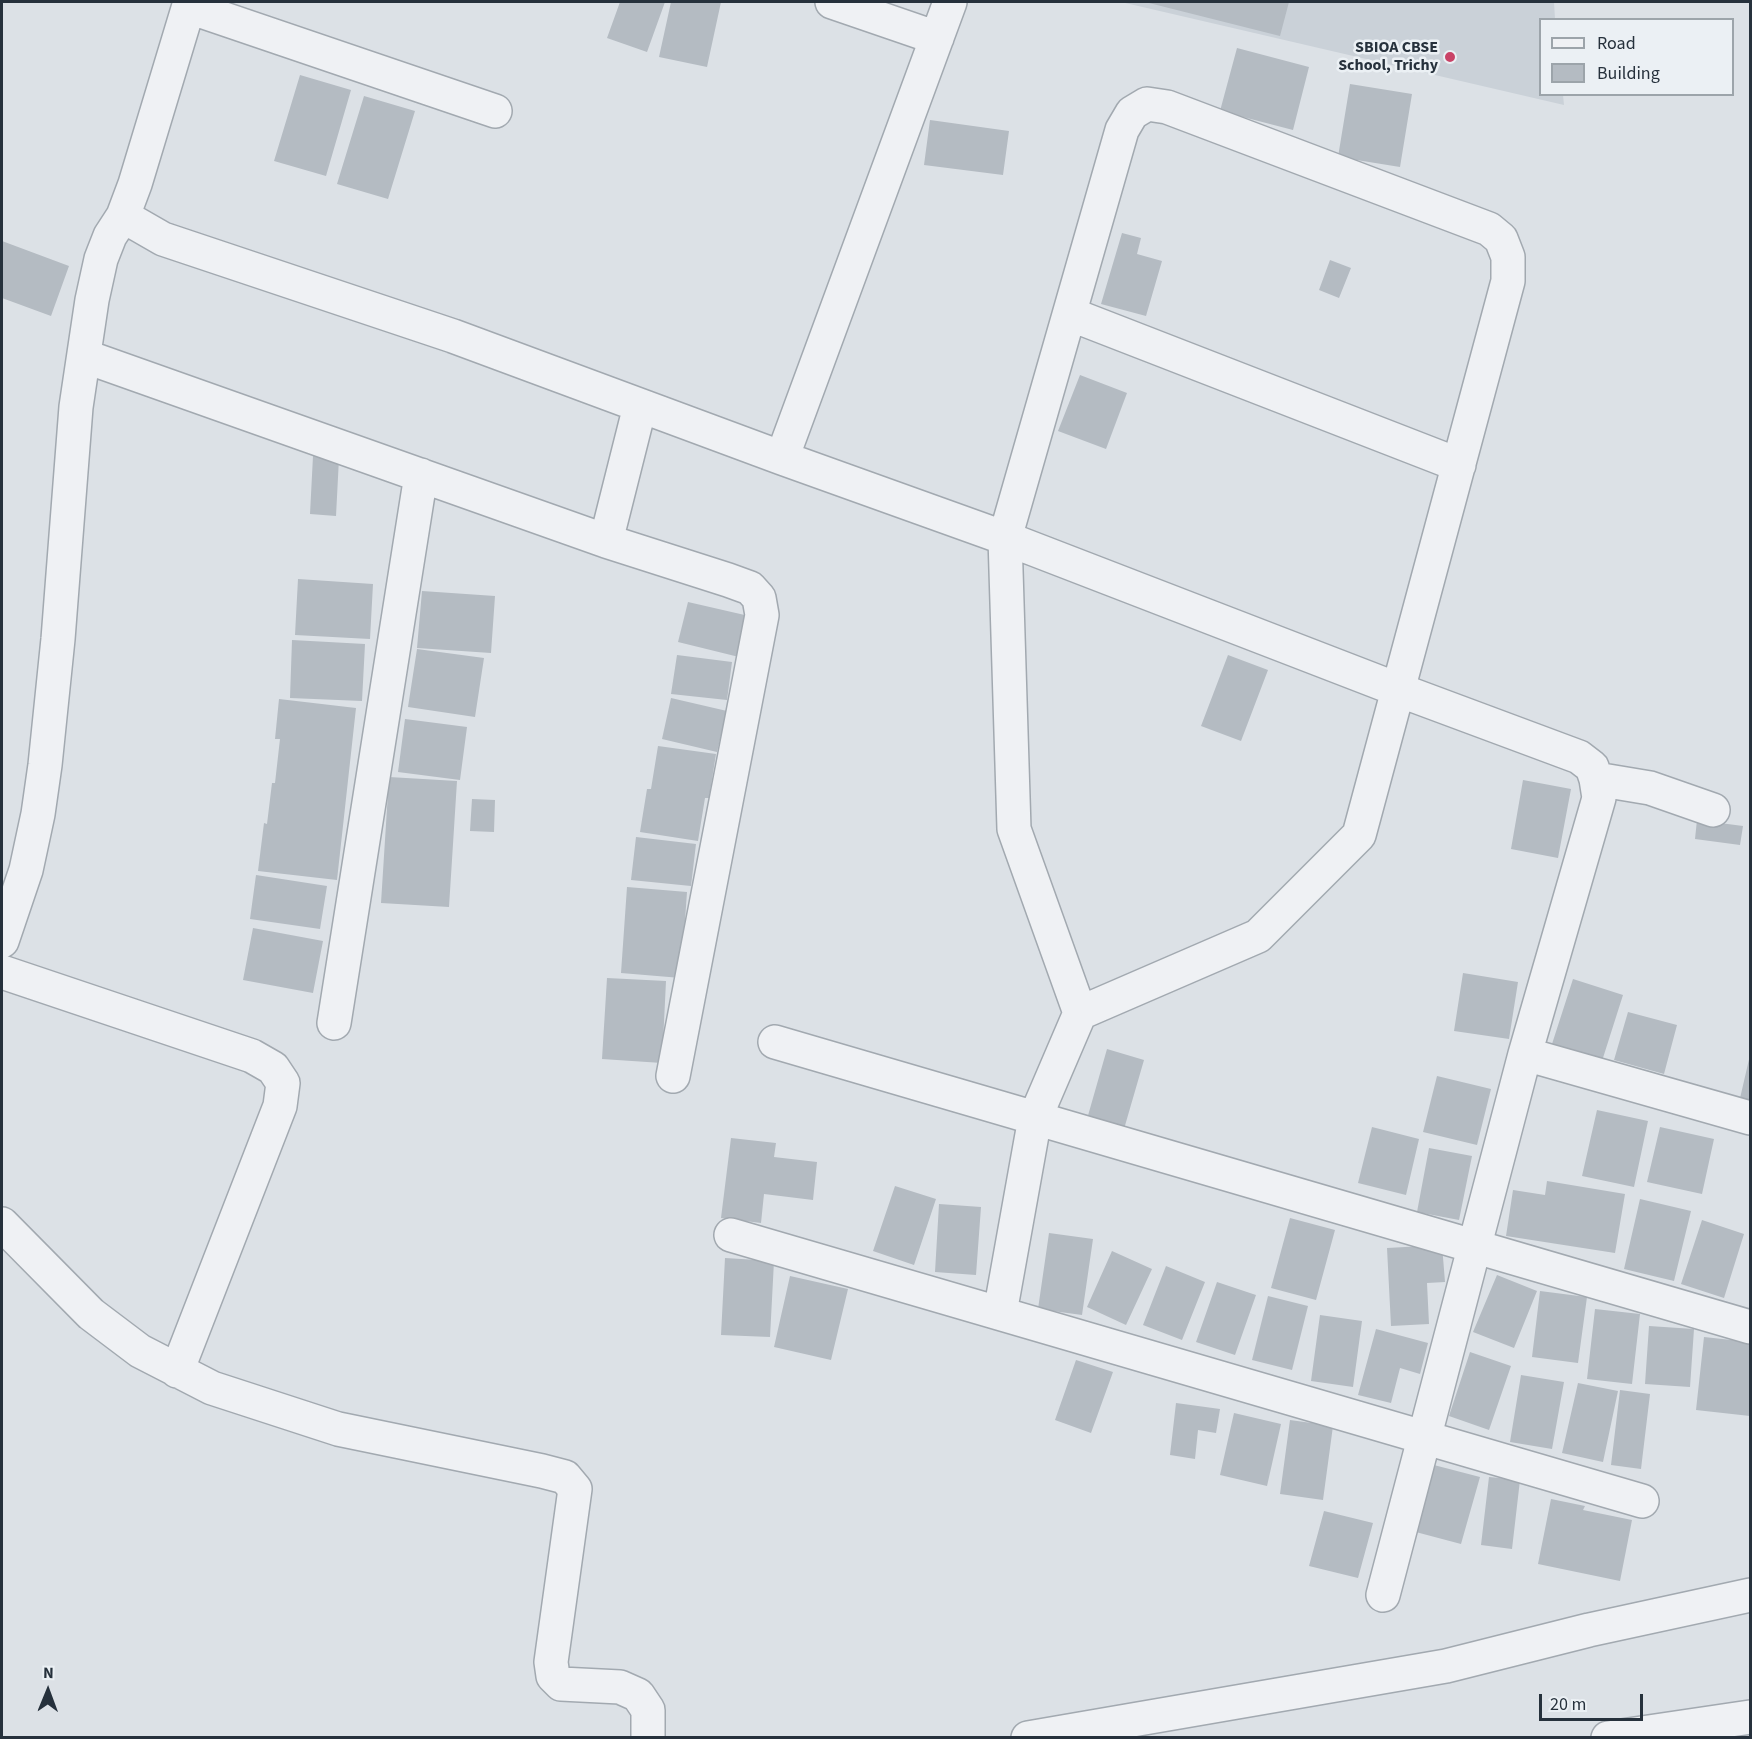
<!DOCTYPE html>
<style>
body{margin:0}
#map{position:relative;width:1752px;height:1739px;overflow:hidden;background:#dce1e6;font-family:"Source Sans 3",sans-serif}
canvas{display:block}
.frame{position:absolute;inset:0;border:3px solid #26313c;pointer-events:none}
.legend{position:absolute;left:1539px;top:18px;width:195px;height:78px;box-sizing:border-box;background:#ebf0f4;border:2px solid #9ca4aa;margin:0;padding:8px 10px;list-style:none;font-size:18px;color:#26313c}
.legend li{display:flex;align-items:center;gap:12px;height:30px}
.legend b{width:30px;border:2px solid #9ca4aa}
.north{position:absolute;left:18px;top:1661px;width:60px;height:60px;-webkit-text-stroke:4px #ebf0f4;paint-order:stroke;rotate:1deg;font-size:16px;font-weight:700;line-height:24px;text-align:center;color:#26313c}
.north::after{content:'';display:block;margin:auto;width:21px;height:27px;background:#26313c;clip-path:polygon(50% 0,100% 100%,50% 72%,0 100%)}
.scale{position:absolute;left:1539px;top:1694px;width:104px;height:27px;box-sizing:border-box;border:3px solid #26313c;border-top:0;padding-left:8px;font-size:18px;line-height:21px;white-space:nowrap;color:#26313c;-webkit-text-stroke:4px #ebf0f4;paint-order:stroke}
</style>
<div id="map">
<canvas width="1752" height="1739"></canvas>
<div class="frame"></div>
<ul class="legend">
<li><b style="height:8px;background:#eff1f4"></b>Road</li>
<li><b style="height:16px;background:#b4bbc2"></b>Building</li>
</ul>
<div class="north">N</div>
<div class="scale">20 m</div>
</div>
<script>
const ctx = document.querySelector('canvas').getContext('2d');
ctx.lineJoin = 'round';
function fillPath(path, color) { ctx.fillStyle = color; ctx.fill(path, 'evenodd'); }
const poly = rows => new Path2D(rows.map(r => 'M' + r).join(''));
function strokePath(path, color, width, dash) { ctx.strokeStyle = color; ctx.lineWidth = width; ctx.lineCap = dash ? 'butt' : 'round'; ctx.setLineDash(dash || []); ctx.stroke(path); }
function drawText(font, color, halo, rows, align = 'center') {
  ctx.font = font + ' "Source Sans 3",sans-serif'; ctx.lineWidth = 5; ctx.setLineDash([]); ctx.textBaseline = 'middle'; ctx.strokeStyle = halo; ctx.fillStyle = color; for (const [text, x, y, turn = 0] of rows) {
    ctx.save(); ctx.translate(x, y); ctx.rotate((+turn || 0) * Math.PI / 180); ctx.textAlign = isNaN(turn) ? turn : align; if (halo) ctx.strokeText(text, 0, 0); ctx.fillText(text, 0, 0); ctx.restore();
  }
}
const built = poly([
 [1121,2,1554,2,1555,19,1540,20,1540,94,1563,95,1564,105]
]);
const building = poly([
 [620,2,665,2,647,52,607,38],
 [671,2,721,2,707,67,659,57],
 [1145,2,1289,2,1280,36],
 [1237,48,1309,67,1293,130,1220,111],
 [300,75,351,90,326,176,274,161],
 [1350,84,1412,94,1400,167,1338,157],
 [364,96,415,111,388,199,337,184],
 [930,120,1009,131,1003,175,924,165],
 [1122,233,1141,238,1137,254,1162,261,1146,316,1101,304],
 [2,241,69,266,51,316,2,298],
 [1330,260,1351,268,1339,298,1319,290],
 [1080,375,1127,393,1106,449,1058,431],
 [313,456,339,458,336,516,310,514],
 [298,579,373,584,370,639,295,635],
 [422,591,495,596,491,653,417,648],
 [688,602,749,616,739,657,678,642],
 [292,640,365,644,362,701,290,698],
 [417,649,484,658,475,717,408,707],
 [677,655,732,662,727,700,671,694],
 [1228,655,1268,670,1241,741,1201,726],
 [671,698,727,711,717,752,662,739],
 [279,699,356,708,337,880,258,871,264,823,267,824,272,783,275,783,280,739,275,739],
 [405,719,467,727,460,780,398,772],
 [658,746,716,754,709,798,705,798,698,841,640,832,647,789,651,789],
 [389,777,457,781,449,907,381,903],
 [1523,780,1571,789,1558,858,1511,849],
 [472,799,495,800,494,832,470,831],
 [1697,820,1743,826,1740,845,1695,839],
 [636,837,696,844,691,886,631,880],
 [256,875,327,886,320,929,250,919],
 [627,887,687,892,681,978,621,973],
 [253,928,323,941,313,993,243,980],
 [1463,973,1518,982,1509,1039,1454,1031],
 [607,978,666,981,662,1063,602,1059],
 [1573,979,1623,995,1602,1061,1552,1044],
 [1628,1012,1677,1025,1664,1074,1614,1060],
 [1107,1049,1144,1060,1124,1129,1087,1119],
 [1750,1055,1750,1110,1738,1107],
 [1437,1076,1491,1089,1477,1145,1423,1132],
 [1597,1110,1648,1121,1634,1187,1582,1176],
 [1372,1127,1419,1139,1406,1195,1358,1183],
 [1660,1127,1714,1139,1702,1194,1647,1182],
 [731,1138,776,1143,774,1157,817,1162,813,1200,764,1194,761,1223,721,1218],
 [1429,1148,1472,1156,1459,1220,1417,1212],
 [1547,1181,1625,1194,1615,1253,1506,1236,1513,1190,1545,1195],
 [895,1186,936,1199,914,1265,873,1251],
 [1640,1199,1691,1211,1674,1281,1624,1269],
 [939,1204,981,1207,976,1275,935,1272],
 [1290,1218,1335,1230,1316,1300,1271,1288],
 [1702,1220,1744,1234,1724,1298,1681,1284],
 [1049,1233,1093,1239,1082,1315,1038,1309],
 [1442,1245,1445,1282,1427,1283,1429,1324,1391,1326,1387,1248],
 [1112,1251,1152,1269,1126,1325,1087,1307],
 [725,1258,774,1261,770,1337,721,1335],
 [1166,1266,1205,1282,1182,1340,1143,1325],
 [1497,1275,1537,1291,1514,1348,1473,1332],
 [790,1276,848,1289,831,1360,774,1347],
 [1217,1282,1256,1295,1235,1355,1196,1342],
 [1540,1291,1587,1297,1578,1363,1532,1357],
 [1268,1296,1308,1306,1292,1370,1252,1360],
 [1595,1309,1640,1314,1632,1384,1587,1379],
 [1320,1315,1362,1321,1353,1387,1311,1381],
 [1649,1326,1694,1329,1690,1387,1645,1384],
 [1376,1329,1428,1343,1420,1374,1400,1368,1391,1403,1358,1395],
 [1704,1337,1750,1342,1750,1416,1696,1410],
 [1470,1352,1511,1366,1489,1430,1449,1416],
 [1076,1360,1113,1372,1091,1433,1055,1420],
 [1521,1375,1564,1382,1552,1449,1510,1442],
 [1578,1383,1618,1391,1603,1462,1562,1453],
 [1620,1390,1650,1394,1641,1469,1611,1465],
 [1176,1403,1220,1409,1216,1433,1198,1430,1195,1459,1170,1455],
 [1234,1413,1281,1424,1267,1486,1220,1475],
 [1290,1420,1333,1426,1323,1500,1280,1494],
 [1430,1464,1480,1477,1461,1544,1412,1531],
 [1489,1477,1520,1480,1512,1549,1481,1545],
 [1551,1499,1585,1506,1583,1510,1632,1520,1620,1581,1538,1564],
 [1324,1511,1373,1523,1358,1578,1309,1566]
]);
const minor = poly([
 [832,2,937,38],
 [189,7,495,111],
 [123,216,163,239,453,336,782,458,1005,538,1399,690,1579,757,1592,767,1596,779,1599,798,1525,1054,1383,1595],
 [1070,314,1459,465],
 [84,356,606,541,728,580,750,588,759,598,762,615,673,1076],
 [782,458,950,2],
 [606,541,640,406],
 [1596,779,1650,788,1713,810],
 [2,941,26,870,38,814,45,765,58,639,76,407,92,300,101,259,110,236,123,216,135,184,190,2],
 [2,972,252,1056,273,1068,283,1083,280,1106,177,1371],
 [334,1023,421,475],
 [775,1042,1750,1327],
 [1525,1054,1750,1118],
 [2,1224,91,1314,140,1351,212,1388,338,1429,542,1471,565,1477,575,1489,551,1662,553,1676,561,1684,620,1687,638,1695,648,1710,648,1738],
 [731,1235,1642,1501],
 [1000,1313,1035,1118,1080,1013,1258,936,1359,835,1508,281,1508,257,1501,239,1489,229,1167,107,1147,104,1132,113,1122,130,1005,538,1014,829,1080,1013],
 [1028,1738,1446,1666,1589,1630,1750,1595],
 [1608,1738,1750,1717]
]);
const markers = [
 [1450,57,6,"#c94367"]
];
const poiNames = [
 ["SBIOA CBSE",1438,48],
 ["School, Trichy",1438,66]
];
fillPath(built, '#cad1d8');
fillPath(building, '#b4bbc2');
strokePath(minor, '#a2a9b0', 36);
strokePath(minor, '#eff1f4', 33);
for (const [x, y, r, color] of markers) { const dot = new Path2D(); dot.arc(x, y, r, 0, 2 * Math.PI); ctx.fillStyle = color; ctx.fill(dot); strokePath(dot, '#ebf0f4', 2); }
drawText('bold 16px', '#26313c', '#ebf0f4', poiNames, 'right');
</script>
